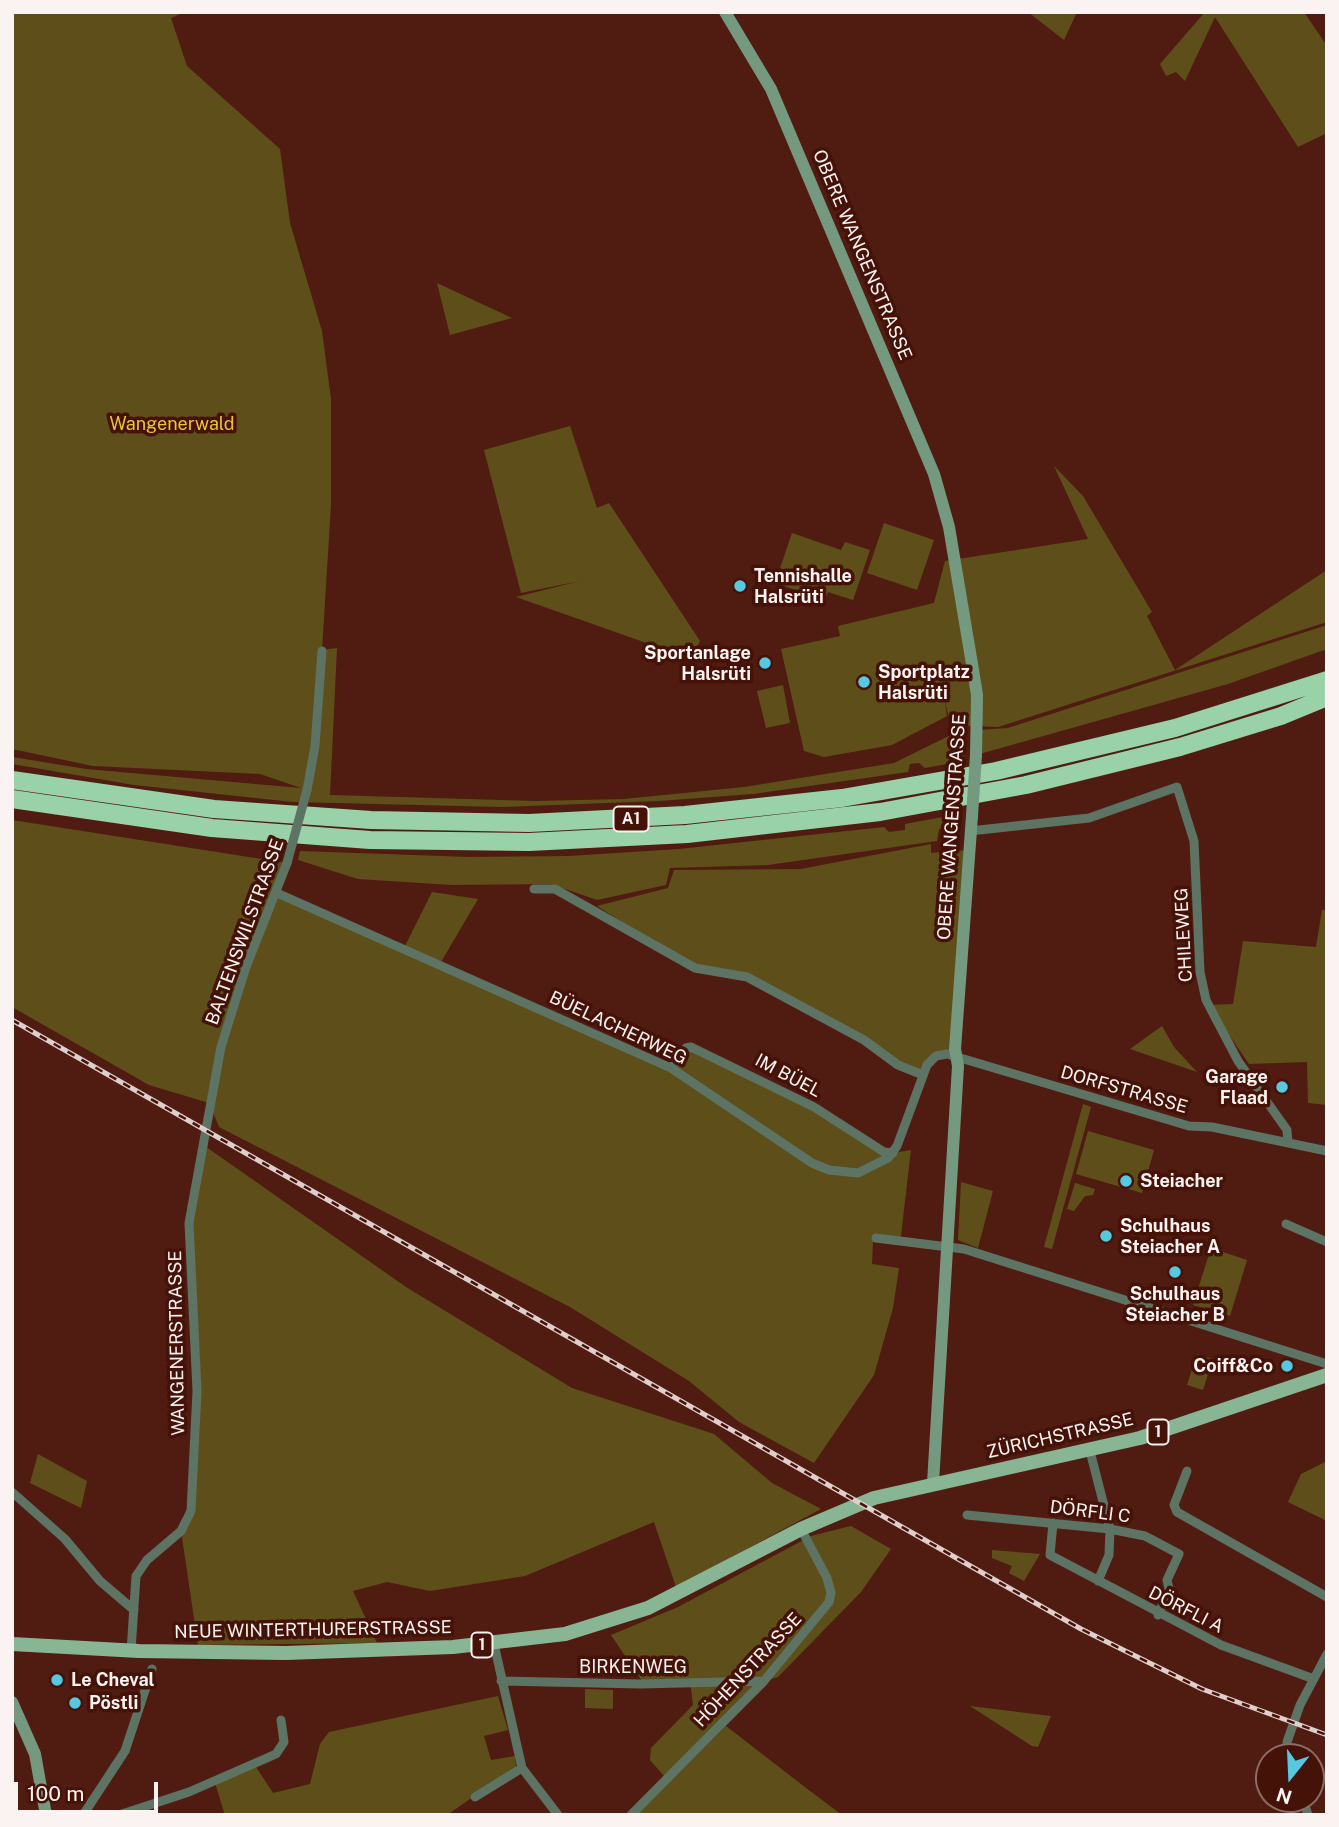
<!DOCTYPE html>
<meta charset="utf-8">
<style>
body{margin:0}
#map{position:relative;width:1339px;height:1827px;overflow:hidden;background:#501c12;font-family:"Public Sans",sans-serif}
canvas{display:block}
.frame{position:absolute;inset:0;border:14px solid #faf3f1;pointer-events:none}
.north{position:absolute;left:1255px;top:1743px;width:70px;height:70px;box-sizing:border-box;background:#451208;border:2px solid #8d6c65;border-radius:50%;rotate:198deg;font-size:19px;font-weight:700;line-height:28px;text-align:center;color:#faf3f1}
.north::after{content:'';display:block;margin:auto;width:24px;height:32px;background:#56c9e1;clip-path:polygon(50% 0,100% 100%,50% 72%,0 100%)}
.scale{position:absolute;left:14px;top:1782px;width:144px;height:32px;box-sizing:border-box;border:4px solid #faf3f1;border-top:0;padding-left:9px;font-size:21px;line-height:24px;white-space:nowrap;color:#faf3f1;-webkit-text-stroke:5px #451208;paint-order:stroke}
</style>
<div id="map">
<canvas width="1339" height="1827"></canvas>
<div class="frame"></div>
<div class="north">N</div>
<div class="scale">100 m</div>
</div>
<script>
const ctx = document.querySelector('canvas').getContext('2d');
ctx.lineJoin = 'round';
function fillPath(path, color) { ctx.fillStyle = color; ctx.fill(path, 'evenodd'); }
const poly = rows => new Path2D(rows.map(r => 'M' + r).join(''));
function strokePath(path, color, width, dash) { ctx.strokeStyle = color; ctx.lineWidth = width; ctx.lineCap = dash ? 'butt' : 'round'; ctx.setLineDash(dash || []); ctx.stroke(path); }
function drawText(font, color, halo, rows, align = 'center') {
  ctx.font = font + ' "Public Sans",sans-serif'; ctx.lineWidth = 7; ctx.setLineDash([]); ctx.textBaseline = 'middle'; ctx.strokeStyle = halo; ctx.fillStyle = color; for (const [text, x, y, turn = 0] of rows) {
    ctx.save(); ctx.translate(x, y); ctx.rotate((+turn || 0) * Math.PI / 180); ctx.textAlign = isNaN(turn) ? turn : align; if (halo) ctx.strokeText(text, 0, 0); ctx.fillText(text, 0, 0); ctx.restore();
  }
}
const green = poly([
 [12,12,185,12,171,18,187,66,280,149,290,223,322,331,331,399,331,505,322,650,337,648,330,795,536,801,624,799,744,787,894,763,953,734,960,735,965,749,963,761,925,768,919,763,910,764,908,772,753,794,659,801,502,807,293,802,134,785,12,764,12,757,86,769,301,788,260,774,93,766,12,749],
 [1028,12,1077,12,1064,40],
 [1205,12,1304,12,1327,46,1327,133,1298,147,1215,17,1185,81,1176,72,1166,76,1160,64],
 [437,283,512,318,450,335],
 [570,426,597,508,609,503,700,641,692,659,516,597,580,581,521,593,484,450],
 [1054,466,1083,496,1152,612,1147,616,1175,670,1327,570,1327,622,998,727,951,725,945,702,947,716,892,745,824,757,804,751,781,649,840,636,838,626,934,603,945,561,1088,539],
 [884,523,934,540,917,590,867,573],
 [792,533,841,550,845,542,870,550,853,600,828,592,825,600,775,583],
 [1327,625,1327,649,1228,684,976,755,978,730,1008,728],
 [783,685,790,723,766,728,757,691],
 [959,814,960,824,939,829,937,841,768,865,670,868,666,885,597,900,551,884,452,885,358,879,298,860,300,851,469,857,569,856,679,849,884,827,889,832,905,830,905,824],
 [12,820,287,863,277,892,671,1068,691,1047,893,1153,911,1150,900,1244,873,1242,872,1264,899,1268,893,1308,874,1375,814,1463,739,1422,689,1381,570,1307,219,1127,209,1103,149,1085,12,1007],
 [931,844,931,853,968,850,955,1049,936,1056,923,1075,747,977,695,968,597,906,668,888,674,870,801,869],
 [432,892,478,899,441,962,405,946],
 [1322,910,1327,910,1327,1105,1308,1103,1307,1062,1249,1064,1209,1005,1233,1004,1243,941,1316,947],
 [1162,1026,1174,1047,1197,1072,1130,1049],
 [1083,1104,1091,1107,1052,1249,1044,1247],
 [1088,1131,1154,1150,1142,1193,1076,1174],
 [202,1144,406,1287,572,1388,714,1434,772,1483,821,1509,676,1587,654,1522,525,1576,430,1591,387,1582,353,1591,377,1643,198,1645,181,1531,189,1518,197,1391,189,1223],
 [961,1182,993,1191,978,1248,958,1240],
 [1075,1183,1095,1189,1093,1195,1085,1196,1074,1211,1067,1209],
 [1211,1248,1247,1260,1230,1316,1193,1305],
 [1197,1354,1213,1359,1203,1390,1187,1385],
 [38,1454,87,1481,81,1508,30,1483],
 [1327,1461,1327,1521,1288,1502,1301,1474],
 [851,1526,891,1549,861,1592,778,1677,764,1681,664,1776,650,1760,651,1748,693,1705,690,1679,642,1681,611,1635,678,1607,811,1536],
 [992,1550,1040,1554,1024,1581,1009,1573,1012,1566,992,1558],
 [585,1689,613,1690,613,1709,585,1708],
 [498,1696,508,1730,484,1736,491,1760,515,1756,516,1767,447,1815,225,1815,215,1783,256,1767,273,1793,310,1784,320,1744,329,1732],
 [970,1706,1051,1716,1038,1747,1032,1746],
 [726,1726,810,1791,842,1815,637,1815]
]);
const street = poly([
 [307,790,315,746,322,651],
 [970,831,1089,818,1177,787,1194,841,1200,972,1206,1000,1238,1061,1287,1130,1288,1143],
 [534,889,555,889,695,968,747,977,864,1040,898,1065,923,1075],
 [277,893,671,1068,812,1163,829,1170,858,1173,888,1158,897,1146,927,1065,936,1056,947,1054,1189,1126,1212,1127,1327,1151],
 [671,1068,686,1048,691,1047,814,1107,884,1152,893,1153],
 [1286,1224,1327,1242],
 [876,1238,964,1249,1327,1364],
 [1090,1451,1110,1529,1109,1555,1098,1581],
 [1187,1471,1174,1505,1177,1512,1327,1597],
 [12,1492,65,1539,100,1581,134,1610],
 [967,1515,1110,1529,1145,1536,1179,1554,1167,1580,1169,1589,1158,1615],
 [1053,1523,1050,1555,1221,1645,1314,1679],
 [494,1644,522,1768,558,1815],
 [131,1651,136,1576,147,1560,181,1531,191,1511,197,1391,189,1223,221,1047,246,967,287,863],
 [501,1681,641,1684,764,1681],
 [1289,1757,1287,1742,1300,1705,1327,1654],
 [475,1797,522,1768],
 [1303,1799,1308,1815],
 [83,1815,125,1751,152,1669],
 [119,1815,189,1792,276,1754,284,1742,281,1720],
 [631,1815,764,1681,829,1602,831,1593,827,1578,801,1529]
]);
const secondary = poly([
 [725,12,771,89,934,474,949,527,973,670,977,695,976,755],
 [933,1483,958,1066,955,1049,972,816],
 [12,1702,35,1754,46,1815]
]);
const primary = poly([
 [12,1644,139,1651,286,1653,453,1647,565,1634,648,1608,801,1529,874,1498,1140,1438,1327,1375]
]);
const highway = poly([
 [12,780,214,809,371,820,529,823,685,815,842,798,996,771,1175,728,1327,680],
 [12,799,212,828,370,840,529,842,687,834,880,812,1026,785,1180,747,1281,716,1327,697]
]);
const rail = poly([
 [12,1020,1081,1629,1202,1689,1327,1735]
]);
const streetBridge = poly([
 [287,863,307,790]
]);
const secondaryBridge = poly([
 [972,816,976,755]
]);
const markers = [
 [740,586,7,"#56c9e1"],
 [765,663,7,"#56c9e1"],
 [864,682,7,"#56c9e1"],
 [1282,1087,7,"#56c9e1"],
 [1126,1181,7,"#56c9e1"],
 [1106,1236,7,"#56c9e1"],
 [1175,1272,7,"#56c9e1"],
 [1287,1366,7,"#56c9e1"],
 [57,1680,7,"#56c9e1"],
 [75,1703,7,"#56c9e1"]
];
const shields = [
 [631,819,35],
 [1158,1432,21],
 [482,1645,21]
];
const shieldNames = [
 ["A1",631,819],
 ["1",1158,1432],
 ["1",482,1645]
];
const streetNames = [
 ["OBERE WANGENSTRASSE",862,255,67],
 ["OBERE WANGENSTRASSE",952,827,-86],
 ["BALTENSWILSTRASSE",245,932,-70],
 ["CHILEWEG",1184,935,-93],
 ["BÜELACHERWEG",618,1028,25],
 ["IM BÜEL",788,1076,28],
 ["DORFSTRASSE",1124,1090,16],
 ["WANGENERSTRASSE",177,1343,-91],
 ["ZÜRICHSTRASSE",1060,1436,-13],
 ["DÖRFLI C",1090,1512,7],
 ["DÖRFLI A",1186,1610,27],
 ["NEUE WINTERTHURERSTRASSE",313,1630,-1],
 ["BIRKENWEG",633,1667],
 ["HÖHENSTRASSE",748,1670,-47]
];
const parkNames = [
 ["Wangenerwald",172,424]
];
const poiNames = [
 ["Tennishalle",754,576],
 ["Halsrüti",754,597],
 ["Sportanlage",751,653,"right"],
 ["Halsrüti",751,674,"right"],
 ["Sportplatz",878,672],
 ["Halsrüti",878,693],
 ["Garage",1268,1077,"right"],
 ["Flaad",1268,1098,"right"],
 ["Steiacher",1140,1181],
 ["Schulhaus",1120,1226],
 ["Steiacher A",1120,1247],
 ["Schulhaus",1175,1294,"center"],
 ["Steiacher B",1175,1315,"center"],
 ["Coiff&Co",1273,1366,"right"],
 ["Le Cheval",71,1680],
 ["Pöstli",89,1703]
];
fillPath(green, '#5e4f1a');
strokePath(street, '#5d7363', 9);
strokePath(secondary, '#75997f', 12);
strokePath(primary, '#88b695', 14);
strokePath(highway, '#99d1a9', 18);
strokePath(rail, '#decfcc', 5);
strokePath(rail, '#451208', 2.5, [8]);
strokePath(streetBridge, '#5d7363', 9);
strokePath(secondaryBridge, '#75997f', 12);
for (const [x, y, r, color] of markers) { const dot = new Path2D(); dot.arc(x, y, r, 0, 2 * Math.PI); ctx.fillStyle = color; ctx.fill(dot); strokePath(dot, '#451208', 2.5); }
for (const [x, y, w] of shields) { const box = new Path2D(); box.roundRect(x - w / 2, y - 12.5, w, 25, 5); ctx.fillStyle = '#451208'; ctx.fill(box); strokePath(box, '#faf3f1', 2); }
drawText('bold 16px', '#faf3f1', null, shieldNames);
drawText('18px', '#faf3f1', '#451208', streetNames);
drawText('18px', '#eac53b', '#451208', parkNames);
drawText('bold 18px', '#faf3f1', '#451208', poiNames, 'left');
</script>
